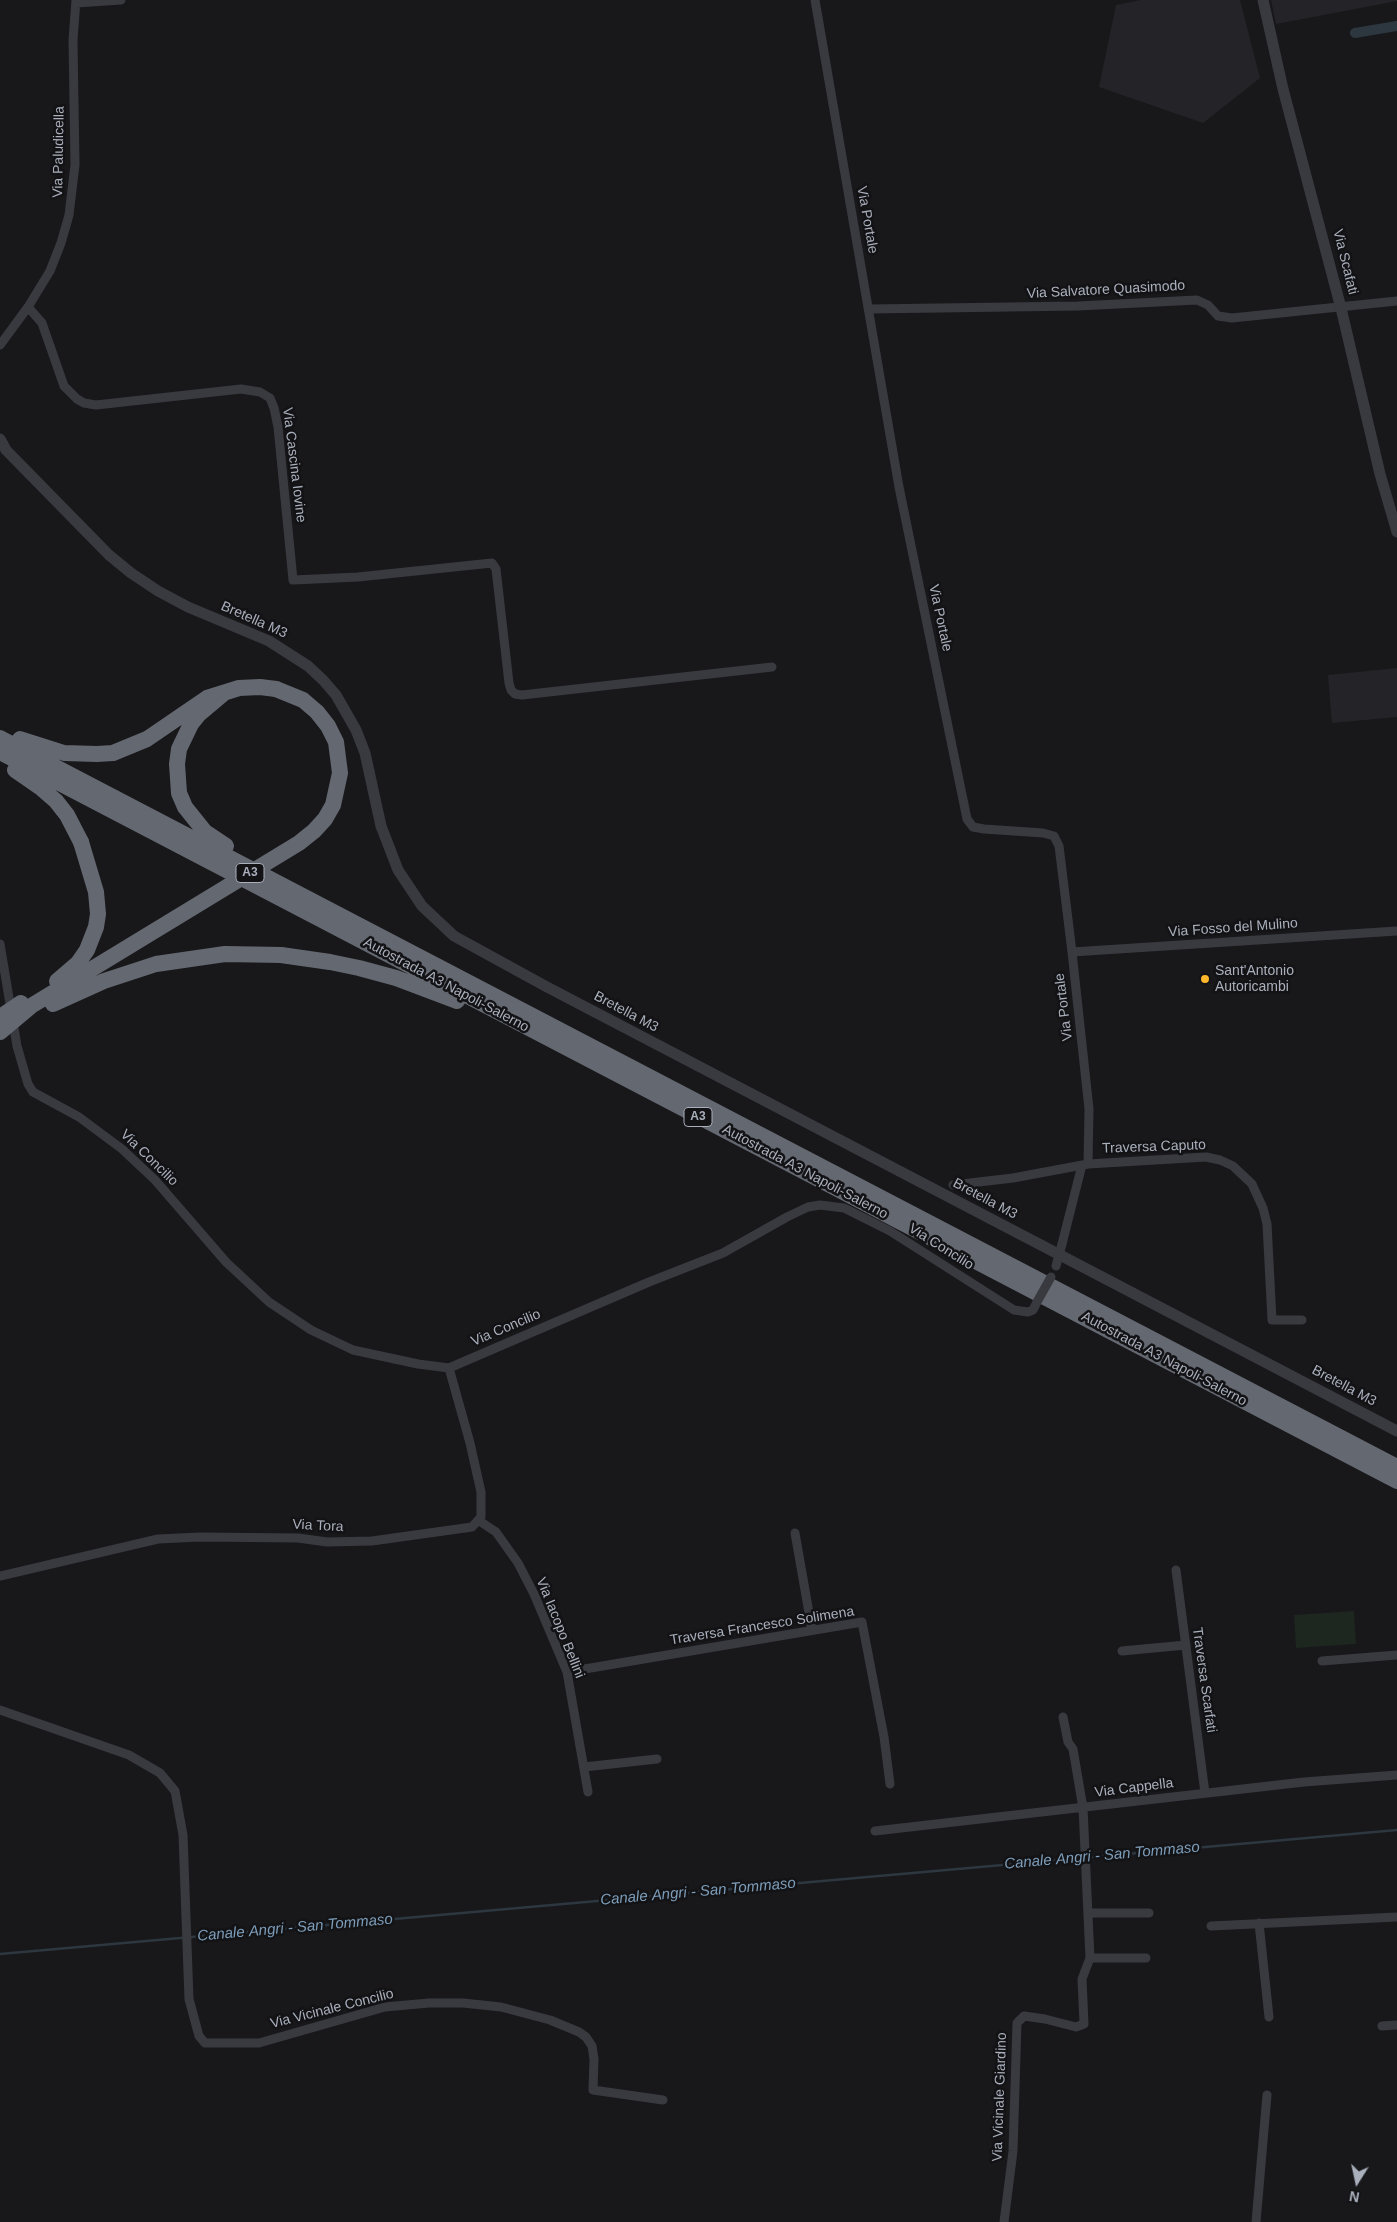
<!DOCTYPE html>
<style>
body{margin:0}
#map{position:relative;width:1397px;height:2222px;overflow:hidden;background:#18181b;font-family:Arial,sans-serif}
canvas{display:block}
.north{position:absolute;left:1332px;top:2157px;width:50px;height:50px;-webkit-text-stroke:4px #131316;paint-order:stroke;rotate:190deg;font-size:14px;font-weight:700;line-height:20px;text-align:center;color:#a9afbb}
.north::after{content:'';display:block;margin:auto;width:18px;height:22px;background:#a9afbb;clip-path:polygon(50% 0,100% 100%,50% 72%,0 100%)}
</style>
<div id="map">
<canvas width="1397" height="2222"></canvas>
<div class="north">N</div>
</div>
<script>
const ctx = document.querySelector('canvas').getContext('2d');
ctx.lineJoin = 'round';
function fillPath(path, color) { ctx.fillStyle = color; ctx.fill(path, 'evenodd'); }
const poly = rows => new Path2D(rows.map(r => 'M' + r).join(''));
function strokePath(path, color, width, dash) { ctx.strokeStyle = color; ctx.lineWidth = width; ctx.lineCap = dash ? 'butt' : 'round'; ctx.setLineDash(dash || []); ctx.stroke(path); }
function drawText(font, color, halo, rows, align = 'center') {
  ctx.font = font + ' Arial,sans-serif'; ctx.lineWidth = 5; ctx.setLineDash([]); ctx.textBaseline = 'middle'; ctx.strokeStyle = halo; ctx.fillStyle = color; for (const [text, x, y, turn = 0] of rows) {
    ctx.save(); ctx.translate(x, y); ctx.rotate((+turn || 0) * Math.PI / 180); ctx.textAlign = isNaN(turn) ? turn : align; if (halo) ctx.strokeText(text, 0, 0); ctx.fillText(text, 0, 0); ctx.restore();
  }
}
const built = poly([
 [1141,0,1240,0,1260,78,1203,123,1099,87,1116,5],
 [1271,0,1397,0,1397,1,1276,24],
 [1397,668,1397,717,1332,723,1328,675]
]);
const green = poly([
 [1354,1611,1356,1644,1296,1648,1294,1615]
]);
const stream = poly([
 [0,1954,1397,1830]
]);
const canal = poly([
 [1355,33,1397,26]
]);
const minor = poly([
 [815,0,899,487,967,819,973,827,984,829,1043,833,1054,836,1059,846,1072,952,1089,1109,1088,1164,1013,1178,953,1185],
 [76,3,121,0],
 [28,307,42,323,64,386,77,399,84,403,96,405,241,389,260,392,270,398,274,408,278,427,293,580,358,577,492,563,496,569,509,683,511,690,515,694,522,695,772,667],
 [870,309,1078,306,1197,300,1208,305,1218,316,1232,318,1397,301],
 [0,345,28,307,50,271,61,243,69,215,75,165,73,40,76,0],
 [0,944,17,1046,28,1084,33,1092,79,1117,122,1149,155,1180,226,1262,269,1302,311,1330,353,1350,418,1364,449,1368,649,1282,723,1253,787,1217,808,1207,820,1205,844,1208,890,1231,1014,1310,1028,1312,1033,1310,1037,1302],
 [1072,952,1397,931],
 [1088,1164,1206,1157,1220,1160,1233,1166,1252,1184,1263,1208,1267,1224,1272,1320,1302,1320],
 [1062,1244,1082,1165],
 [478,1520,496,1532,518,1563,534,1594,567,1672,588,1792],
 [795,1533,812,1630],
 [1176,1570,1205,1793],
 [0,1576,158,1539,200,1537,298,1538,327,1542,372,1541,472,1527,481,1517,481,1492,470,1443,449,1368],
 [1122,1651,1186,1645],
 [1322,1661,1397,1655],
 [567,1672,862,1622,884,1737,890,1784],
 [0,1710,129,1755,160,1773,175,1791,183,1835,189,1999,199,2036,205,2043,259,2043,385,2007,429,2003,463,2003,501,2007,550,2020,579,2032,586,2037,592,2046,594,2059,593,2090,663,2100],
 [584,1767,657,1759],
 [875,1831,1304,1782,1397,1775],
 [1088,1913,1149,1913],
 [1259,1923,1269,2017],
 [1211,1926,1397,1917],
 [1090,1958,1146,1958],
 [1382,2026,1397,2025],
 [1004,2222,1013,2151,1017,2023,1024,2016,1045,2019,1076,2027,1084,2024,1082,1979,1090,1958,1083,1808,1073,1749,1068,1742,1063,1717],
 [1256,2222,1267,2095]
]);
const tertiary = poly([
 [1263,0,1283,89,1341,308,1380,474,1397,532],
 [0,439,6,450,109,555,131,573,158,591,188,607,269,641,308,666,323,680,336,695,356,730,365,753,381,826,398,870,422,906,454,936,547,987,1397,1431]
]);
const motorway = poly([
 [224,693,199,714,191,724,179,749,177,764,179,793,185,807,205,832,226,846],
 [0,738,1397,1467],
 [20,739,64,753,97,754,113,753,147,739,207,698,239,688,260,687,276,689],
 [0,752,1397,1481],
 [15,770,41,788,56,801,67,815,81,842],
 [281,955,330,962,359,968,396,978,457,1001]
]);
const minorBridge = poly([
 [1056,1266,1062,1244],
 [1037,1302,1051,1277]
]);
const motorwayBridge = poly([
 [57,981,78,963,87,950,96,927,98,914,96,892,81,842],
 [53,1004,104,981,156,964,225,954,281,955],
 [0,1017,21,1003],
 [0,1032,31,1006,299,843,314,831,325,819,333,805,340,773,336,742,328,726,317,712,303,700,276,689]
]);
const markers = [
 [1205,979,5,"#ffb72b"]
];
const shields = [
 [250,873,28],
 [698,1117,28]
];
const shieldNames = [
 ["A3",250,873],
 ["A3",698,1117]
];
const streetNames = [
 ["Via Paludicella",59,152,-89],
 ["Via Portale",867,220,80],
 ["Via Scafati",1345,262,76],
 ["Via Salvatore Quasimodo",1106,290,-3],
 ["Via Cascina Iovine",294,465,83],
 ["Via Portale",940,618,78],
 ["Bretella M3",254,620,24],
 ["Via Fosso del Mulino",1233,928,-4],
 ["Autostrada A3 Napoli-Salerno",446,985,28],
 ["Via Portale",1064,1007,-97],
 ["Bretella M3",626,1012,28],
 ["Traversa Caputo",1154,1147,-2],
 ["Via Concilio",149,1158,44],
 ["Autostrada A3 Napoli-Salerno",805,1172,28],
 ["Bretella M3",985,1199,28],
 ["Via Concilio",941,1247,32],
 ["Via Concilio",506,1328,-23],
 ["Autostrada A3 Napoli-Salerno",1164,1359,28],
 ["Bretella M3",1344,1386,28],
 ["Via Tora",318,1526,3],
 ["Traversa Francesco Solimena",762,1626,-9],
 ["Via Iacopo Bellini",560,1628,68],
 ["Traversa Scarfati",1204,1680,82],
 ["Via Cappella",1134,1788,-7],
 ["Via Vicinale Concilio",332,2009,-14],
 ["Via Vicinale Giardino",1000,2097,-88]
];
const poiNames = [
 ["Sant'Antonio",1215,971],
 ["Autoricambi",1215,987]
];
const waterNames = [
 ["Canale Angri - San Tommaso",1102,1856,-5],
 ["Canale Angri - San Tommaso",698,1892,-5],
 ["Canale Angri - San Tommaso",295,1928,-5]
];
fillPath(built, '#242428');
fillPath(green, '#1d261f');
strokePath(stream, '#2c3740', 2.5);
strokePath(canal, '#2c3740', 10);
strokePath(minor, '#393a40', 9);
strokePath(tertiary, '#393a40', 11);
strokePath(motorway, '#646871', 16);
strokePath(minorBridge, '#393a40', 9);
strokePath(motorwayBridge, '#646871', 16);
for (const [x, y, r, color] of markers) { const dot = new Path2D(); dot.arc(x, y, r, 0, 2 * Math.PI); ctx.fillStyle = color; ctx.fill(dot); strokePath(dot, '#131316', 2); }
for (const [x, y, w] of shields) { const box = new Path2D(); box.roundRect(x - w / 2, y - 9.5, w, 19, 4); ctx.fillStyle = '#131316'; ctx.fill(box); strokePath(box, '#a9afbb', 1); }
drawText('bold 12px', '#a9afbb', null, shieldNames);
drawText('14px', '#a9afbb', '#131316', streetNames);
drawText('14px', '#a9afbb', '#131316', poiNames, 'left');
drawText('italic 15px', '#7d9db9', '#131316', waterNames);
</script>
